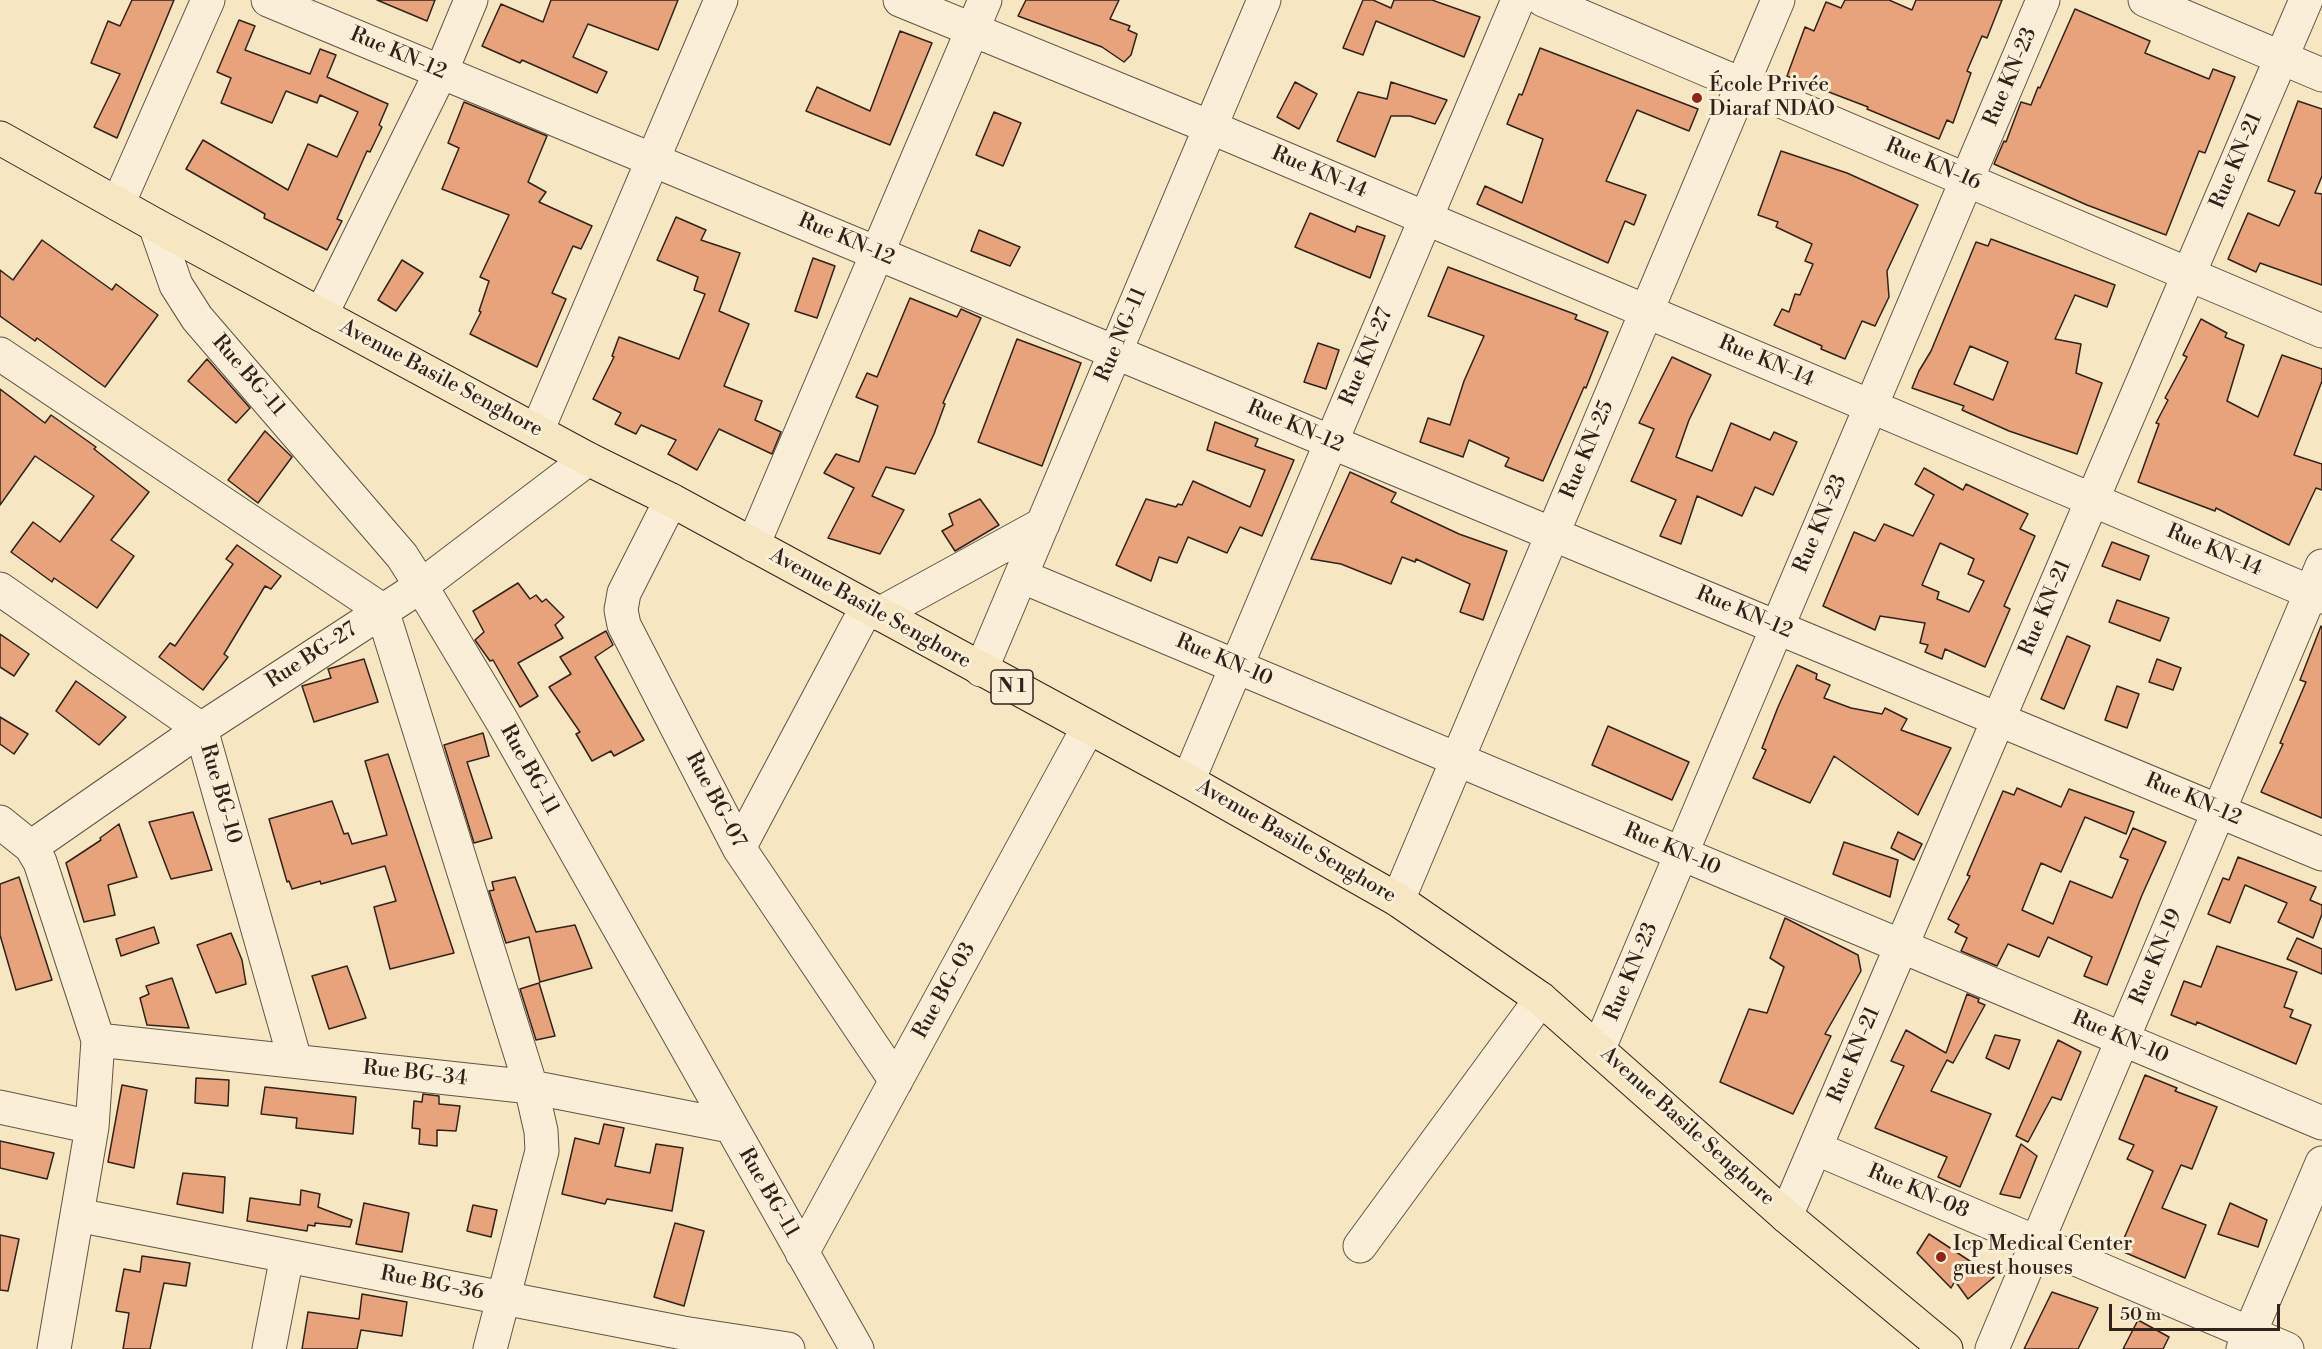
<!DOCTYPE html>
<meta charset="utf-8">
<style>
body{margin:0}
#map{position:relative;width:2322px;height:1349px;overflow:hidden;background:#f6e6c2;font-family:"Libre Bodoni",serif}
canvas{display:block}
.scale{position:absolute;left:2109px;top:1304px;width:171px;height:27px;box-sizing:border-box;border:3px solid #32221b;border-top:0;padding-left:8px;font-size:18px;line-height:21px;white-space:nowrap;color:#32221b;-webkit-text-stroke:4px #f9efd7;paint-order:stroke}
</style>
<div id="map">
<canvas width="2322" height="1349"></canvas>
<div class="scale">50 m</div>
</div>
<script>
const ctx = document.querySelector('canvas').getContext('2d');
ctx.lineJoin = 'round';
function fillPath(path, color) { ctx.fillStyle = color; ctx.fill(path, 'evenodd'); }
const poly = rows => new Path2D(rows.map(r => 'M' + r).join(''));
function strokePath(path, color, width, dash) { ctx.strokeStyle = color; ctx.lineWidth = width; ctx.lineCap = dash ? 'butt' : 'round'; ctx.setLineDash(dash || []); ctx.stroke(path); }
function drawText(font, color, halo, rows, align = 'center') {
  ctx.font = font + ' "Libre Bodoni",serif'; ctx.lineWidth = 6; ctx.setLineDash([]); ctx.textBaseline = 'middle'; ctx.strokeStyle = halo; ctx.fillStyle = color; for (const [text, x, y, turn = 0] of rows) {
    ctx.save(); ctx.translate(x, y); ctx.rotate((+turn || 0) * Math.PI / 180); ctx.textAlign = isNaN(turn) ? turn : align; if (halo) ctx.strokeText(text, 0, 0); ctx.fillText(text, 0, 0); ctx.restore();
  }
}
const building = poly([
 [132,0,174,0,117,138,94,127,120,74,91,63,108,21,120,26,132,0],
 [377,0,435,0,427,21,377,0],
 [551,0,678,0,658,50,588,24,573,57,607,72,597,93,522,60,520,63,482,46,501,4,543,22,551,0],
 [1026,0,1119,0,1110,19,1130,26,1128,30,1137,34,1131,55,1124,62,1102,47,1018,16,1026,0],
 [1363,0,1373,0,1391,8,1394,0,1432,0,1480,17,1464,57,1376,21,1363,55,1343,48,1363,0],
 [1845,0,1889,0,1912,10,1916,0,2002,0,1987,38,1982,36,1967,71,1971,73,1953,123,1947,120,1939,139,1867,109,1868,107,1787,76,1805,27,1814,31,1826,2,1841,8,1845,0],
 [2075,9,2150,41,2145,53,2209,79,2213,69,2235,77,2205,153,2199,151,2166,235,2087,205,1994,164,2004,141,2006,142,2021,102,2031,105,2038,87,2040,88,2075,9],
 [239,20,255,26,245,50,310,74,320,49,336,55,327,77,388,104,379,125,382,127,370,152,367,151,337,219,342,221,327,250,264,218,265,214,186,169,203,140,288,190,308,144,337,157,358,112,320,95,317,103,286,91,272,123,221,103,231,78,217,72,239,20],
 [900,31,932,43,890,145,806,111,817,87,870,111,900,31],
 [1540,48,1698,109,1689,131,1637,110,1606,181,1646,195,1634,225,1625,221,1608,263,1477,204,1485,186,1522,203,1543,139,1507,124,1519,94,1522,95,1540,48],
 [1295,82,1317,94,1299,129,1277,117,1295,82],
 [1391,82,1447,100,1435,124,1410,116,1391,116,1375,157,1337,141,1358,92,1387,99,1391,82],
 [2298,101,2322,109,2322,176,2315,193,2322,194,2322,285,2260,263,2256,272,2228,259,2248,213,2279,226,2295,191,2268,181,2298,101],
 [464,102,547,136,528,182,546,192,539,202,592,226,581,249,573,246,552,293,566,299,537,367,470,334,481,312,479,311,489,281,480,277,509,215,442,189,459,148,448,143,464,102],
 [994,112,1021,123,1003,166,976,155,994,112],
 [1781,151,1847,173,1918,205,1887,271,1889,297,1875,326,1862,321,1845,359,1821,349,1822,346,1774,325,1782,309,1789,312,1795,294,1800,295,1813,264,1805,261,1812,244,1776,227,1778,222,1758,215,1781,151],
 [1310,213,1355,232,1357,226,1385,236,1370,278,1295,247,1310,213],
 [676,217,706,230,701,240,740,253,719,311,749,324,724,386,762,401,755,420,781,432,772,454,719,429,697,470,668,454,676,440,641,425,636,434,615,424,621,413,593,399,614,357,612,356,619,337,679,359,705,294,694,290,698,277,657,260,676,217],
 [979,230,1020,247,1010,266,971,251,979,230],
 [1991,239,2115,285,2107,307,2075,295,2055,339,2081,344,2076,373,2102,383,2077,454,2009,431,1962,410,1964,406,1912,388,1919,371,1931,351,1976,242,1988,246,1991,239],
 [1970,346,2008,362,1993,400,1954,384,1970,346],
 [42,240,112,290,116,284,158,315,105,387,37,338,35,341,0,316,0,270,13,280,42,240],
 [813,258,835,266,817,318,795,311,813,258],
 [402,260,423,273,396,311,378,300,402,260],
 [1448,267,1577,315,1575,319,1608,332,1586,388,1584,387,1543,481,1505,466,1509,458,1469,440,1463,457,1420,442,1428,418,1450,425,1464,381,1484,336,1428,316,1448,267],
 [910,298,957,317,961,309,981,318,943,403,945,404,934,434,915,474,886,467,872,496,904,510,880,554,828,538,854,488,824,473,836,454,859,462,878,406,856,397,867,373,877,377,910,298],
 [2201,319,2227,333,2225,337,2244,345,2227,401,2258,417,2282,355,2322,369,2322,381,2294,455,2322,464,2322,490,2316,488,2289,545,2216,508,2215,511,2138,482,2159,424,2156,423,2168,400,2165,398,2187,357,2183,355,2201,319],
 [1017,339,1081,363,1042,466,978,442,1017,339],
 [1318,343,1339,350,1326,389,1304,382,1318,343],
 [1672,357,1711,375,1689,420,1676,457,1712,471,1731,423,1770,440,1774,432,1797,442,1773,495,1755,487,1742,516,1697,496,1681,544,1660,536,1676,500,1631,481,1654,429,1639,423,1672,357],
 [207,359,250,408,236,423,188,381,207,359],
 [0,389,45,423,51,415,96,447,94,449,149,492,111,540,134,556,97,608,54,578,52,582,11,552,33,522,60,542,94,496,35,456,0,505,0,389],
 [1215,422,1258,439,1255,446,1294,460,1262,536,1240,527,1227,553,1188,537,1177,563,1159,557,1151,581,1116,565,1146,499,1176,507,1178,504,1182,505,1193,481,1250,507,1265,470,1207,450,1215,422],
 [265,431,292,457,258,503,228,480,265,431],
 [1924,468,1963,490,1966,484,2028,514,2020,529,2035,536,2004,606,2010,609,1985,667,1945,649,1942,659,1925,652,1928,645,1920,643,1925,623,1880,616,1875,630,1823,606,1854,532,1875,541,1884,524,1913,536,1934,495,1915,484,1924,468],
 [1940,543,1974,559,1968,574,1984,581,1969,612,1937,599,1939,592,1922,585,1940,543],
 [1350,472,1396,493,1391,502,1459,534,1507,551,1483,620,1460,612,1470,584,1416,559,1415,562,1402,557,1391,584,1341,564,1311,559,1350,472],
 [980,499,999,525,955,551,942,531,953,525,949,514,980,499],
 [2112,542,2149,556,2140,580,2102,566,2112,542],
 [237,545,281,576,271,589,265,586,224,654,228,657,203,690,159,657,170,643,175,646,233,564,226,559,237,545],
 [518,583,530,599,536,595,542,602,546,599,564,617,555,625,563,638,518,663,538,696,520,707,493,660,490,661,475,640,484,632,473,611,518,583],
 [2117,600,2169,618,2160,641,2109,622,2117,600],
 [2321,626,2322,627,2322,818,2261,792,2283,744,2280,743,2306,682,2300,680,2321,626],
 [606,631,613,645,595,657,644,740,614,756,611,751,592,761,576,734,580,732,549,687,571,674,560,657,606,631],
 [0,634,29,654,14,676,0,667,0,634],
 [2067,636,2090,646,2064,709,2041,699,2067,636],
 [364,659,378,702,314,722,302,686,331,678,328,669,364,659],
 [2157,659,2181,668,2173,690,2149,682,2157,659],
 [1797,665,1817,674,1816,679,1830,685,1824,698,1851,708,1882,714,1885,708,1907,719,1901,730,1951,748,1918,815,1834,756,1810,803,1753,778,1766,750,1762,748,1778,707,1797,665],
 [76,681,126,717,99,745,56,711,76,681],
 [2117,686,2139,694,2127,728,2105,720,2117,686],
 [0,717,28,734,14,754,0,744,0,717],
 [1608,726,1689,762,1672,800,1592,765,1608,726],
 [483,733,489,756,467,762,492,838,474,843,444,745,483,733],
 [388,754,454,953,390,969,374,907,396,901,385,866,321,884,320,881,292,889,289,881,287,882,269,819,332,801,344,834,348,833,352,844,387,835,365,761,388,754],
 [2017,788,2061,807,2069,789,2134,812,2126,834,2085,817,2061,872,2041,863,2022,910,2053,924,2070,881,2112,898,2128,860,2120,857,2133,828,2166,842,2142,895,2107,985,2084,976,2092,957,2048,937,2039,957,2008,944,1997,966,1961,951,1967,938,1955,932,1959,925,1948,919,1970,876,1967,875,2003,791,2014,795,2017,788],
 [193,812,212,870,171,879,149,822,193,812],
 [119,824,137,877,108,885,115,915,84,922,66,863,101,840,100,838,119,824],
 [1898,832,1922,844,1914,860,1891,848,1898,832],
 [1844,842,1898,860,1890,897,1833,874,1844,842],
 [2238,857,2316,887,2310,900,2322,905,2322,914,2313,938,2278,922,2287,903,2245,885,2230,923,2208,914,2223,878,2229,880,2238,857],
 [19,877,52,980,16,990,0,935,0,884,19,877],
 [515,877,536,932,575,925,592,968,540,982,529,937,506,943,489,891,494,890,492,882,515,877],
 [1785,918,1858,955,1861,971,1825,1034,1831,1036,1793,1114,1720,1082,1749,1009,1767,1013,1784,967,1770,958,1785,918],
 [154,927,159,943,121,956,116,939,154,927],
 [231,933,242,960,246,984,216,993,197,945,231,933],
 [2297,938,2322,949,2322,974,2287,959,2297,938],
 [2217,946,2297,972,2284,1007,2293,1010,2290,1017,2311,1025,2296,1064,2197,1022,2196,1025,2171,1015,2184,981,2201,987,2217,946],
 [347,966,366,1018,329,1029,312,976,347,966],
 [172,978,189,1028,147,1025,140,998,149,994,146,986,172,978],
 [539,983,555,1036,536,1040,520,989,539,983],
 [1967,994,1979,999,1978,1002,1985,1005,1953,1063,1947,1060,1931,1091,1991,1114,1960,1187,1938,1177,1947,1157,1875,1128,1904,1066,1891,1061,1906,1030,1946,1053,1967,994],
 [1995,1035,2020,1040,2009,1069,1986,1058,1995,1035],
 [2058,1040,2081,1052,2061,1100,2052,1097,2028,1142,2016,1136,2058,1040],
 [2145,1075,2177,1088,2175,1091,2217,1107,2192,1169,2181,1165,2162,1208,2206,1225,2185,1278,2119,1250,2153,1171,2127,1159,2134,1145,2119,1139,2145,1075],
 [196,1078,229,1080,228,1106,195,1103,196,1078],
 [122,1085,147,1090,134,1168,108,1162,122,1085],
 [265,1087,356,1097,353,1134,296,1128,297,1118,261,1114,265,1087],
 [423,1094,439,1096,439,1104,460,1106,456,1131,437,1130,437,1146,419,1144,420,1129,412,1128,414,1101,422,1102,423,1094],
 [604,1124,624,1128,615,1166,650,1173,656,1144,683,1148,672,1211,607,1199,605,1204,562,1194,575,1138,599,1144,604,1124],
 [0,1141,54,1153,47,1179,0,1168,0,1141],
 [2021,1144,2037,1156,2020,1198,2000,1194,2021,1144],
 [183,1173,225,1177,223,1213,177,1204,183,1173],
 [301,1190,320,1194,318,1207,352,1220,350,1227,315,1223,315,1226,308,1225,307,1231,247,1221,250,1198,300,1205,301,1190],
 [364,1203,409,1213,402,1252,356,1244,364,1203],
 [2230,1203,2267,1220,2258,1247,2218,1234,2230,1203],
 [473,1205,497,1210,491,1237,467,1231,473,1205],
 [675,1223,704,1231,684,1306,654,1297,675,1223],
 [1929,1234,1994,1277,1968,1299,1955,1281,1951,1288,1917,1253,1929,1234],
 [0,1235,19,1239,8,1291,0,1290,0,1235],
 [142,1256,190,1263,186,1286,164,1283,150,1349,123,1349,129,1313,116,1311,124,1269,140,1272,142,1256],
 [2052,1292,2098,1308,2078,1349,2024,1349,2052,1292],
 [362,1294,407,1302,402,1336,361,1330,357,1349,302,1349,308,1312,359,1319,362,1294],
 [2138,1320,2169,1337,2163,1349,2123,1349,2138,1320]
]);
const minor = poly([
 [268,0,2322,854],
 [900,0,1210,127,2322,597],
 [1543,0,2322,331],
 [2145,0,2322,75],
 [118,204,208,0],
 [155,225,176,285,197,318,402,556,421,586,502,721,857,1349],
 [321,315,441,72,471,0],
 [0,354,382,610,531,1087,541,1131,542,1151,490,1349],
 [537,431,721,0],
 [671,500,624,593,621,610,624,625,739,848,896,1081],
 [753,545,985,0],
 [1021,576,2322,1123],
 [0,589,201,729,295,1060],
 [879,614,1043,524],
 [981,670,1264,0],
 [1188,781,1518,0],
 [0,822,31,847,40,862,98,1040,92,1127,54,1349],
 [31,847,201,729,421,586,588,459],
 [739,848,867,607],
 [1398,900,1778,0],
 [98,1040,531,1087,730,1126],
 [1599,1048,2043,0],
 [0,1107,92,1127],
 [1815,1148,2287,1349],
 [77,1215,683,1333,788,1349],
 [1786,1216,2306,0],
 [1360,1246,1541,999],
 [802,1253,1088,728],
 [269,1349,287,1256],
 [1992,1349,2322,566],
 [2243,1349,2322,1163]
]);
const highway = poly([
 [0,138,155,225,588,459,671,500,1188,781,1398,900,1541,999,1786,1216,1946,1349]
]);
const markers = [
 [1697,98,6,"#8f2418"],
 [1941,1257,6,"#8f2418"]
];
const shields = [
 [1012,687,42]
];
const shieldNames = [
 ["N 1",1012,687]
];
const streetNames = [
 ["Rue KN-12",398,54,23],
 ["Rue KN-23",2011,77,-67],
 ["Rue KN-21",2237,161,-67],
 ["Rue KN-16",1933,165,23],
 ["Rue KN-14",1319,173,23],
 ["Rue KN-12",846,240,23],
 ["Rue NG-11",1122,335,-67],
 ["Rue KN-27",1367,357,-67],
 ["Rue KN-14",1766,362,23],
 ["Rue BG-11",248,376,49],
 ["Avenue Basile Senghore",441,379,28],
 ["Rue KN-12",1295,427,23],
 ["Rue KN-25",1588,450,-67],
 ["Rue KN-23",1821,524,-67],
 ["Rue KN-14",2214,551,23],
 ["Rue KN-21",2046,608,-67],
 ["Avenue Basile Senghore",870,609,29],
 ["Rue KN-12",1744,613,23],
 ["Rue BG-27",312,656,-33],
 ["Rue KN-10",1224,661,23],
 ["Rue BG-11",529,770,61],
 ["Rue BG-10",220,794,74],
 ["Rue BG-07",715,800,62],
 ["Rue KN-12",2193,800,23],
 ["Avenue Basile Senghore",1296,842,30],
 ["Rue KN-10",1672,850,23],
 ["Rue KN-19",2157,957,-67],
 ["Rue KN-23",1632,972,-67],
 ["Rue BG-03",945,991,-61],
 ["Rue KN-10",2120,1038,23],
 ["Rue KN-21",1855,1055,-67],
 ["Rue BG-34",415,1074,6],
 ["Avenue Basile Senghore",1687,1127,42],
 ["Rue KN-08",1918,1192,23],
 ["Rue BG-11",768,1193,60],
 ["Rue BG-36",432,1284,11]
];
const poiNames = [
 ["École Privée",1709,86],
 ["Diaraf NDAO",1709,110],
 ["Icp Medical Center",1953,1245],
 ["guest houses",1953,1269]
];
fillPath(building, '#e7a37c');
strokePath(building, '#32221b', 1.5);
strokePath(minor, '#635345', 35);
strokePath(highway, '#32221b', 35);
strokePath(minor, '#f9efd7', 33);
strokePath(highway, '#f6e6c2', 33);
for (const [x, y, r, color] of markers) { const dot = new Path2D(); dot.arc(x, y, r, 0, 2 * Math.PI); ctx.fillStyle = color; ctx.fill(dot); strokePath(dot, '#f9efd7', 2); }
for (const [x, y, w] of shields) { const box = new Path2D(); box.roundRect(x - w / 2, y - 17, w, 34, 4.5); ctx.fillStyle = '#f9efd7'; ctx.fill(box); strokePath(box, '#32221b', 1.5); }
drawText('bold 20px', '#32221b', null, shieldNames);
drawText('21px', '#32221b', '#f9efd7', streetNames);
drawText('21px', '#32221b', '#f9efd7', poiNames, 'left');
</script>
